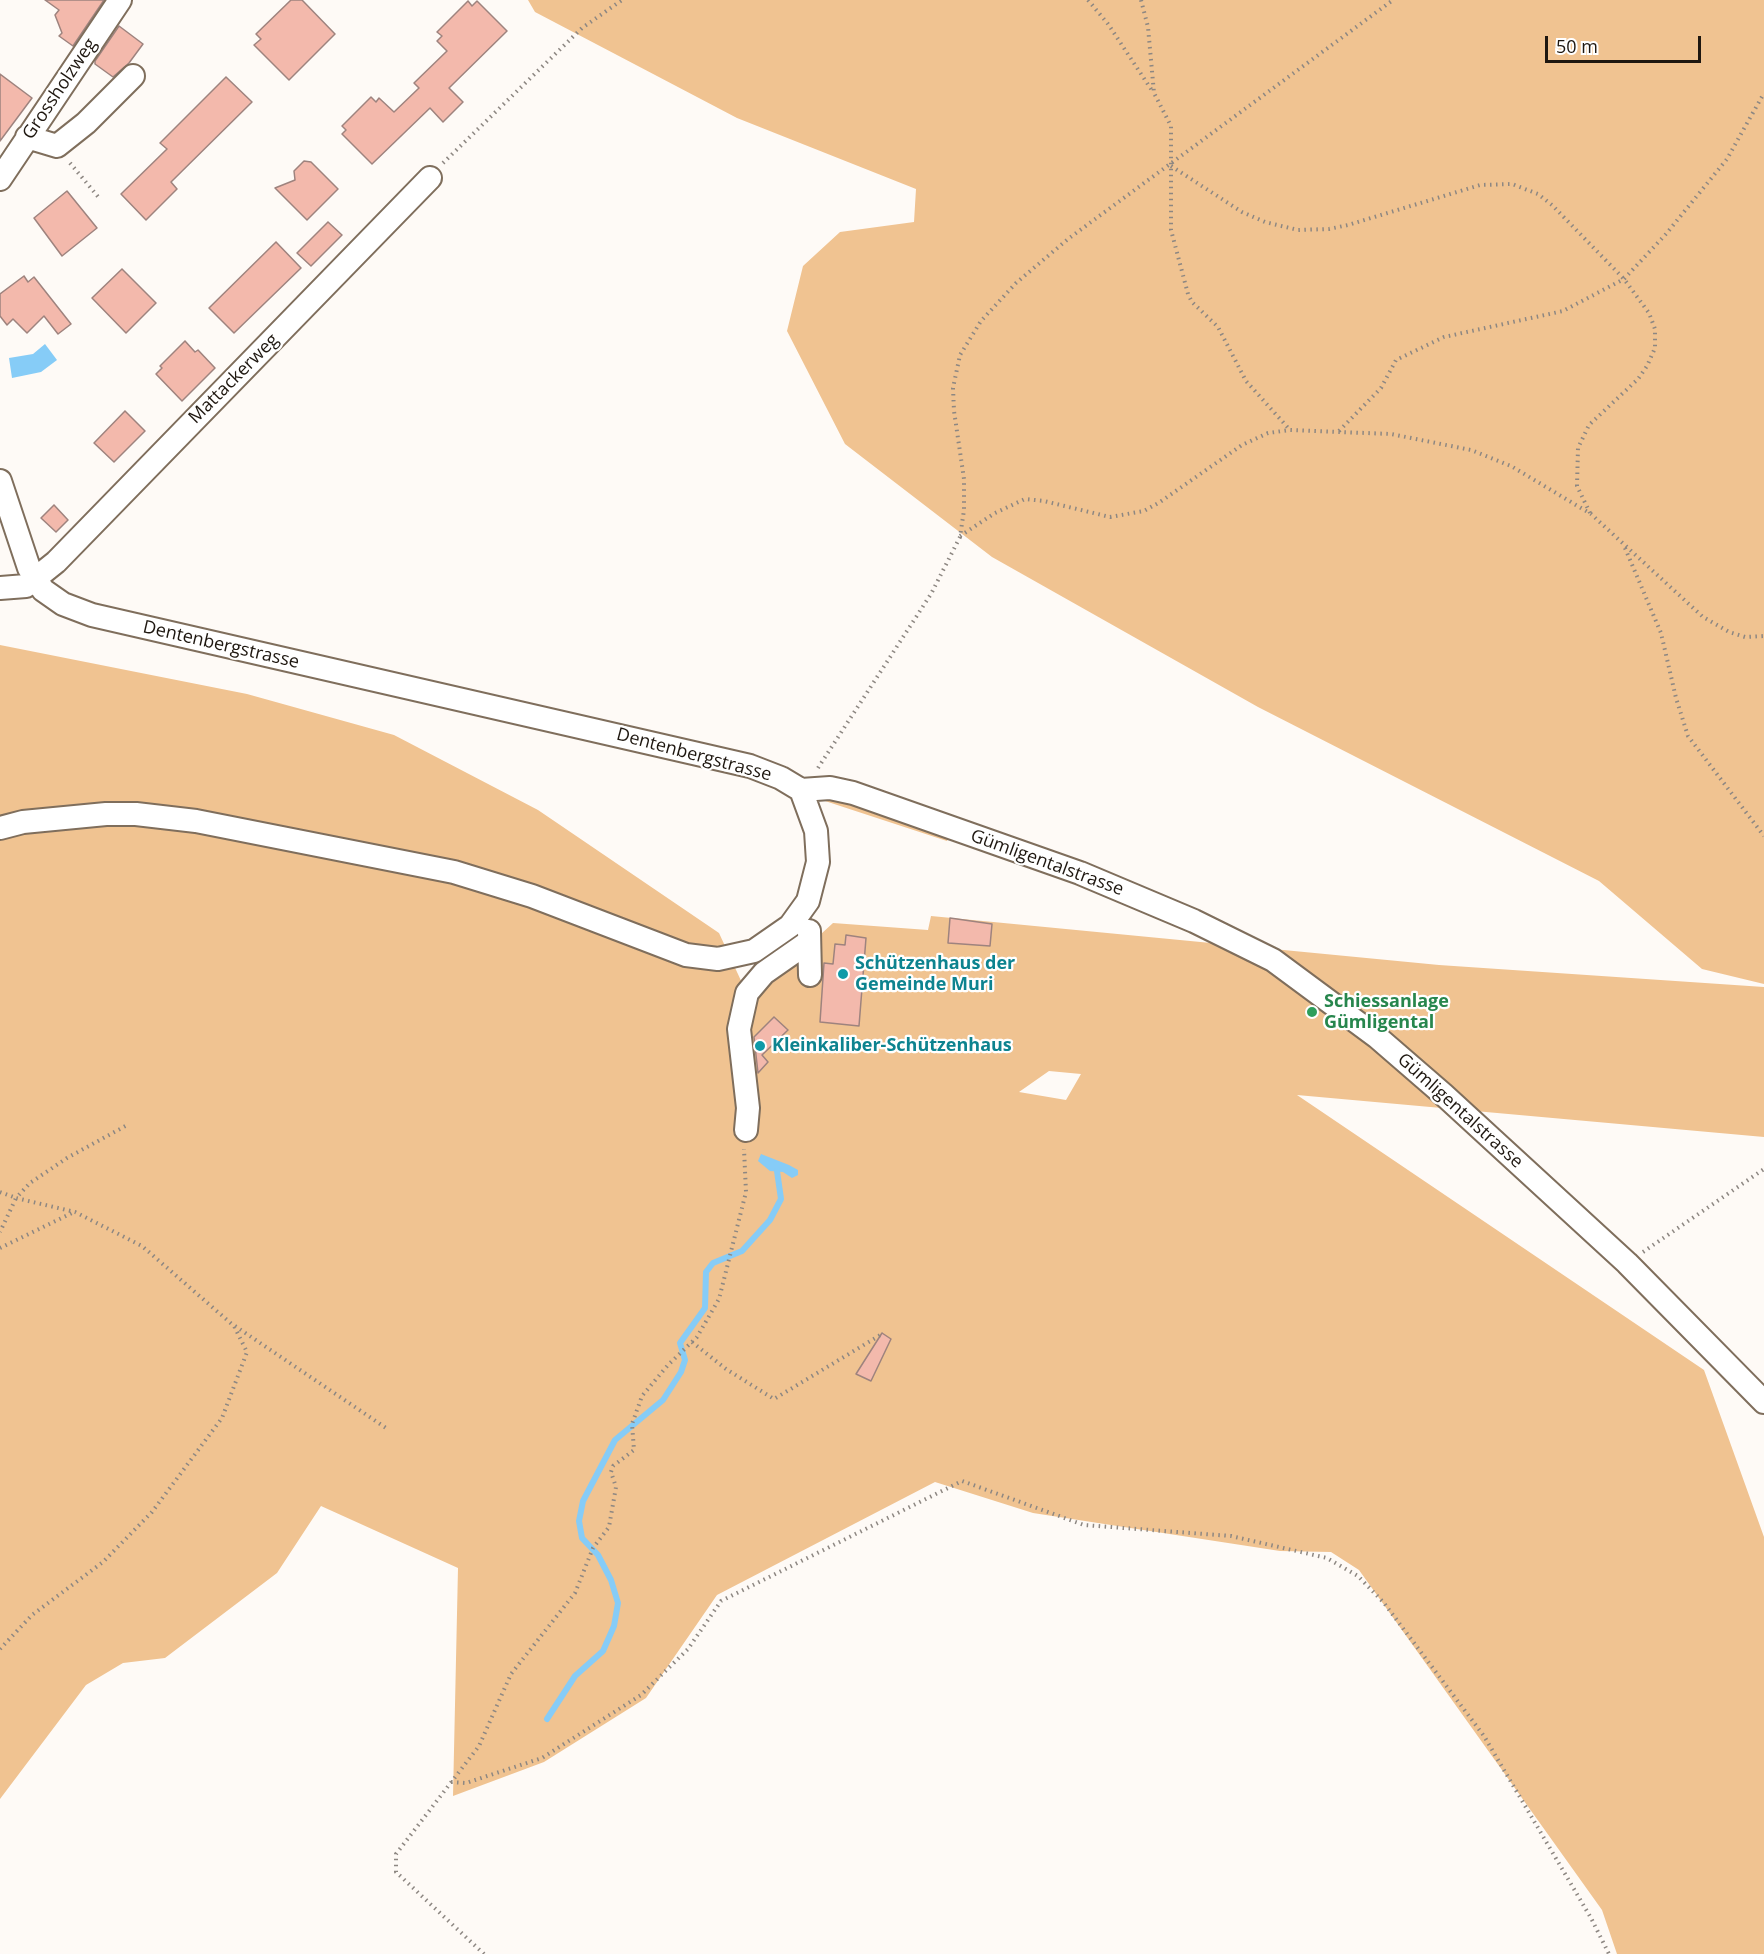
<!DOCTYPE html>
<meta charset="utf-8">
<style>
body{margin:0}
#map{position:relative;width:1764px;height:1954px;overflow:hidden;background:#fefaf6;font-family:"Open Sans",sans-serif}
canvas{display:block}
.scale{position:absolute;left:1545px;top:36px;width:156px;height:27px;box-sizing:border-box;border:3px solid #1e1710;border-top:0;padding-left:8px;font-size:18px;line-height:21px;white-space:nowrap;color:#1e1710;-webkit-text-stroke:4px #fff;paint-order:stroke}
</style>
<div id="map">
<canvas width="1764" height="1954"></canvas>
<div class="scale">50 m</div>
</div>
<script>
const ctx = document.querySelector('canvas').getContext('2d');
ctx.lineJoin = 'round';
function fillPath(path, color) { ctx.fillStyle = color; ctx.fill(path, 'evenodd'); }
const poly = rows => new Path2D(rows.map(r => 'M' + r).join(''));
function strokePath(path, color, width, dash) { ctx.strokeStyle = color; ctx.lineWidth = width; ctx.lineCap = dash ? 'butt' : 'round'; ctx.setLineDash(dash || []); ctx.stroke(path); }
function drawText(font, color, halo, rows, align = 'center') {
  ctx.font = font + ' "Open Sans",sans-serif'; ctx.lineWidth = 4.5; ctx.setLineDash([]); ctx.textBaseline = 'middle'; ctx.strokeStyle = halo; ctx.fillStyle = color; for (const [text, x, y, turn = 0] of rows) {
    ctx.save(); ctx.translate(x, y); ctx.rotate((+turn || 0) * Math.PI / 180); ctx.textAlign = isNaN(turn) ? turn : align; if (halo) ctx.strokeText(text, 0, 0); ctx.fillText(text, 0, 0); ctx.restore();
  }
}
const green = poly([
 [528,0,1764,0,1764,984,1702,969,1599,881,1258,707,992,557,845,444,787,331,803,266,840,232,914,222,916,189,737,118,535,12],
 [0,645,247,694,394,735,538,810,719,933,743,985,739,1009,833,923,928,930,931,916,1439,965,1764,987,1764,1137,1297,1095,1704,1370,1764,1537,1764,1954,1617,1954,1602,1910,1359,1570,1331,1552,1280,1551,1033,1513,935,1482,717,1595,646,1698,544,1762,453,1796,458,1568,321,1506,277,1573,165,1658,123,1663,86,1685,0,1799],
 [1049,1071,1081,1074,1066,1100,1019,1092],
 [822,796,950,832,947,841,822,800,819,798]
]);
const water = poly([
 [45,344,57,360,41,372,12,378,9,358,33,354],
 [761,1154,789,1165,798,1170,798,1175,792,1178,783,1172,770,1171,758,1161]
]);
const stream = poly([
 [547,1719,575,1676,603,1651,614,1626,618,1603,611,1580,598,1555,582,1538,579,1521,583,1501,615,1440,663,1400,681,1372,685,1360,680,1343,705,1308,706,1272,713,1263,742,1251,770,1220,781,1199,777,1171]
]);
const building = poly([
 [45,0,104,0,73,46,59,36,62,33,55,15,59,10,45,0],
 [291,0,302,0,335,34,289,80,254,45,261,39,256,34,291,0],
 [468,1,472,6,477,1,507,31,449,88,463,102,443,122,430,108,372,164,342,134,346,130,342,126,371,97,376,102,379,98,394,112,419,88,414,83,447,51,437,41,442,36,437,32,468,1],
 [119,26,143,44,129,63,113,77,95,64,95,61,119,26],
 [0,74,32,98,0,141,0,74],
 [226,77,252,102,171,182,177,189,146,220,121,194,167,149,160,143,226,77],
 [304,161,311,162,338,189,307,220,275,188,295,180,294,171,304,161],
 [67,191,97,228,62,256,34,218,67,191],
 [328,222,342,235,311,266,297,253,328,222],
 [276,242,301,268,234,333,209,308,276,242],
 [122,269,156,303,126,333,92,298,122,269],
 [24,276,28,282,34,277,71,324,58,334,44,316,27,333,13,319,7,325,0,316,0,294,24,276],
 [185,341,195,352,198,350,215,368,182,401,156,374,162,368,160,366,185,341],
 [125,411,145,431,114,462,94,443,125,411],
 [54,505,68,520,56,532,41,518,54,505],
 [950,918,992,924,990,946,948,943,950,918],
 [846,935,866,938,859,1026,820,1022,824,963,833,964,835,944,845,945,846,935],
 [774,1017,788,1030,762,1055,768,1062,758,1073,754,1037,774,1017],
 [882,1333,891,1339,871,1381,856,1374,882,1333]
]);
const path = poly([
 [1088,0,1108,24,1153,92],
 [1141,0,1148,27,1154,93,1171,126,1171,230,1188,294,1192,302,1218,327,1246,381,1290,430],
 [70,163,100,199],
 [443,163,582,28,622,0],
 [1171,166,1242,212,1265,222,1298,230,1329,229,1348,225,1480,185,1512,184,1538,194,1552,205,1624,279,1649,313,1655,329,1655,348,1647,366,1638,379,1589,425,1578,448,1577,486,1590,513],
 [1339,431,1381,388,1396,360,1444,337,1563,311,1624,279,1666,234,1727,159,1764,93],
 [960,536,995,513,1025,499,1044,501,1110,517,1144,511,1160,502,1242,445,1268,433,1290,430,1391,434,1471,450,1511,466,1591,514,1703,617,1729,632,1745,637,1764,636],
 [1625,548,1661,633,1676,698,1688,736,1764,836],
 [818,768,931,594,960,537,964,510,964,479,954,411,953,388,960,355,981,321,1016,283,1068,239,1393,0],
 [0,1192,16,1198,0,1232],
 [0,1248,74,1212],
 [1643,1252,1764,1169],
 [235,1326,386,1428],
 [692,1342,726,1369,774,1399,882,1334],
 [0,1649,32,1615,103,1562,152,1512,222,1418,247,1352,234,1326,142,1246,75,1212,16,1198,30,1183,67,1158,129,1124],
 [451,1782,466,1783,542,1758,641,1695,688,1649,721,1601,962,1481,1084,1525,1231,1536,1327,1558,1358,1576,1384,1603,1484,1736,1591,1918,1609,1954],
 [484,1954,396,1872,396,1854,479,1746,511,1674,575,1593,593,1548,609,1527,616,1487,611,1472,613,1466,634,1450,632,1424,642,1396,668,1365,697,1337,719,1299,746,1192,744,1149]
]);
const minor = poly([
 [27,137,57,146,86,123,133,76],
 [0,179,120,0],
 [0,481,29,568,43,590,63,604,92,615,750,766,781,778,801,790,816,831,818,862,808,901,790,926,754,951,718,959,686,955,532,896,454,872,196,821,136,814,106,814,23,822,0,828],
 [0,588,26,586,56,562,430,178],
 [801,790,830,788,853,793,1080,873,1194,921,1273,960,1377,1037,1444,1095,1627,1263,1764,1402],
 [809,931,810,975],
 [746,1130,748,1108,739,1029,747,993,764,973,807,943]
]);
const markers = [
 [843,974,6,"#0f9aa8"],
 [1312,1012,6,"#2e9e5b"],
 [760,1046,6,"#0f9aa8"]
];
const streetNames = [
 ["Grossholzweg",60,89,-56],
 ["Mattackerweg",234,379,-45],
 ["Dentenbergstrasse",221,645,13],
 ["Dentenbergstrasse",694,755,15],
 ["Gümligentalstrasse",1047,863,20],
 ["Gümligentalstrasse",1460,1111,42]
];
const cultureNames = [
 ["Schützenhaus der",855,964],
 ["Gemeinde Muri",855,985],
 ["Kleinkaliber-Schützenhaus",772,1046]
];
const leisureNames = [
 ["Schiessanlage",1324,1002],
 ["Gümligental",1324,1023]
];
fillPath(green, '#f0c391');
fillPath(water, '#86ccf7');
strokePath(stream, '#86ccf7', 6);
fillPath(building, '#f3b9ac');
strokePath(building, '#9e837e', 1.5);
strokePath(minor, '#7f6e5c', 26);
strokePath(path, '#8d8782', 4, [1.5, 4.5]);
strokePath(minor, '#fff', 22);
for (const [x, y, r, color] of markers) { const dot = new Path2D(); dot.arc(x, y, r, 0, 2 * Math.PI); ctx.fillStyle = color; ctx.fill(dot); strokePath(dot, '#fff', 2); }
drawText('18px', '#1e1710', '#fff', streetNames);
drawText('bold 18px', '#0d838f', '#fff', cultureNames, 'left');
drawText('bold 18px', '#27864d', '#fff', leisureNames, 'left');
</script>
